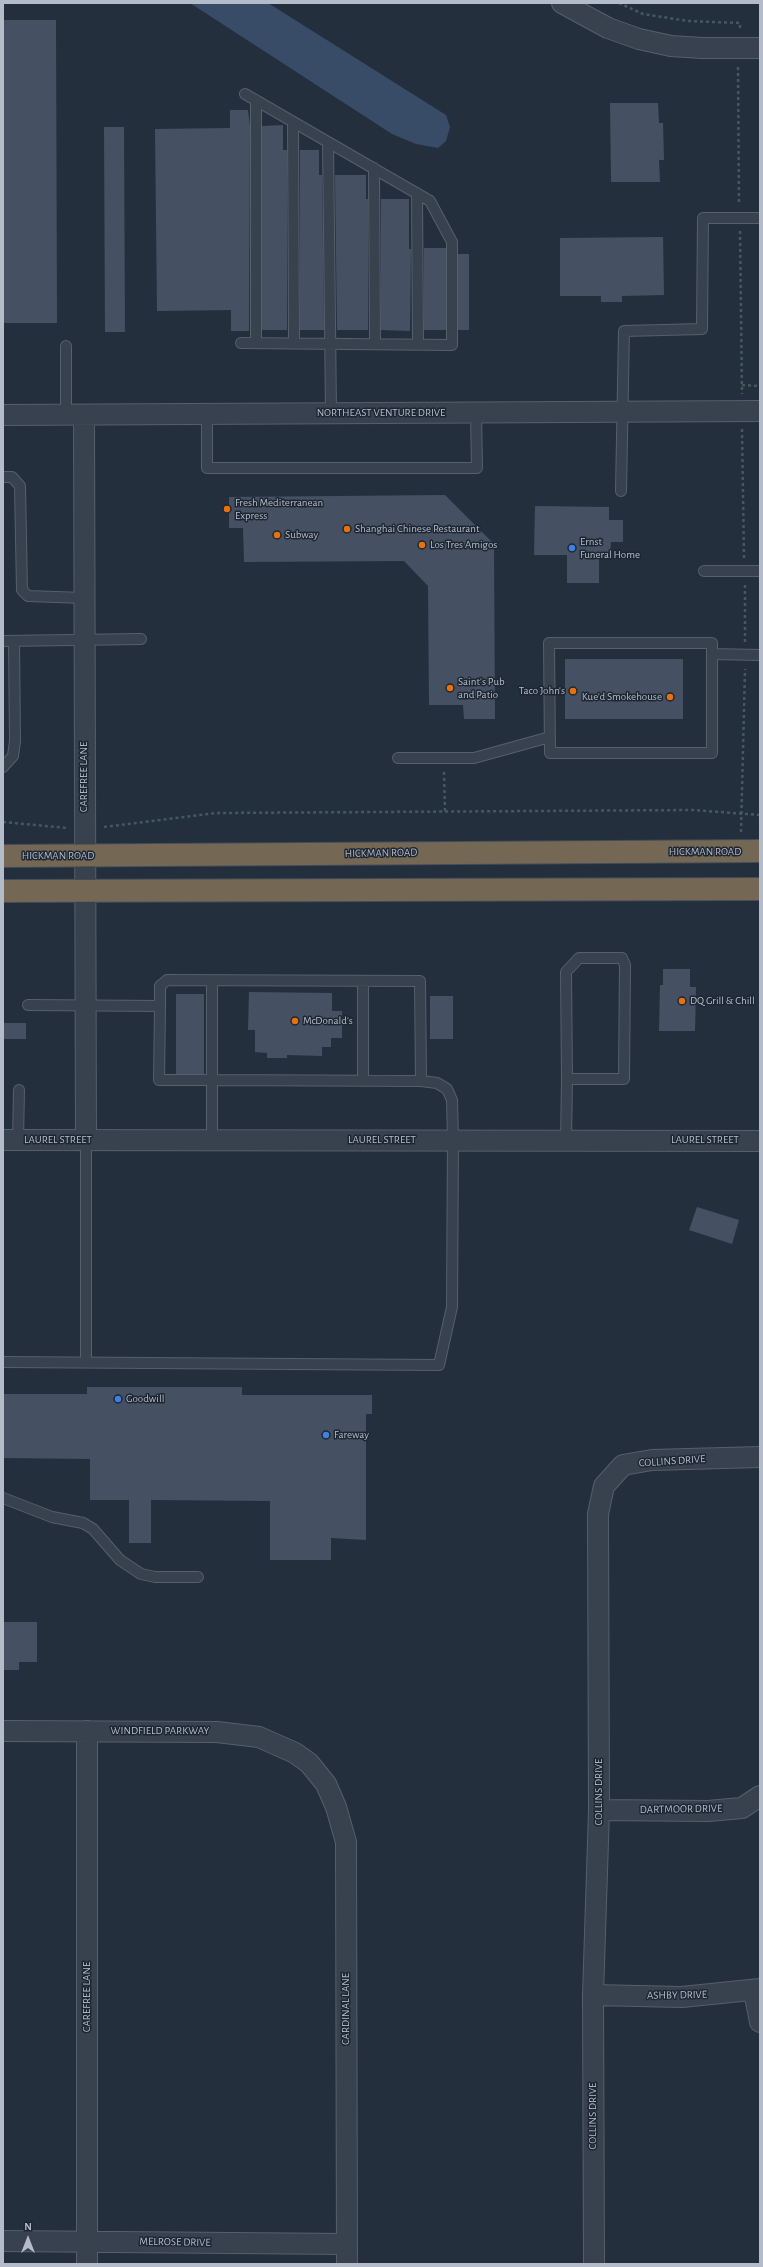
<!DOCTYPE html>
<style>
body{margin:0}
#map{position:relative;width:763px;height:2267px;overflow:hidden;background:#242f3e;font-family:"Alegreya Sans",sans-serif}
canvas{display:block}
.frame{position:absolute;inset:0;border:4px solid #b4bcc9;pointer-events:none}
.north{position:absolute;left:8px;top:2219px;width:40px;height:40px;-webkit-text-stroke:3px #1d2633;paint-order:stroke;rotate:0deg;font-size:11px;font-weight:700;line-height:16px;text-align:center;color:#b4bcc9}
.north::after{content:'';display:block;margin:auto;width:14px;height:18px;background:#b4bcc9;clip-path:polygon(50% 0,100% 100%,50% 72%,0 100%)}
</style>
<div id="map">
<canvas width="763" height="2267"></canvas>
<div class="frame"></div>
<div class="north">N</div>
</div>
<script>
const ctx = document.querySelector('canvas').getContext('2d');
ctx.lineJoin = 'round';
function fillPath(path, color) { ctx.fillStyle = color; ctx.fill(path, 'evenodd'); }
const poly = rows => new Path2D(rows.map(r => 'M' + r).join(''));
function strokePath(path, color, width, dash) { ctx.strokeStyle = color; ctx.lineWidth = width; ctx.lineCap = dash ? 'butt' : 'round'; ctx.setLineDash(dash || []); ctx.stroke(path); }
function drawText(font, color, halo, rows, align = 'center') {
  ctx.font = font + ' "Alegreya Sans",sans-serif'; ctx.lineWidth = 3; ctx.setLineDash([]); ctx.textBaseline = 'middle'; ctx.strokeStyle = halo; ctx.fillStyle = color; for (const [text, x, y, turn = 0] of rows) {
    ctx.save(); ctx.translate(x, y); ctx.rotate((+turn || 0) * Math.PI / 180); ctx.textAlign = isNaN(turn) ? turn : align; if (halo) ctx.strokeText(text, 0, 0); ctx.fillText(text, 0, 0); ctx.restore();
  }
}
const water = poly([
 [190,3,268,3,446,115,450,127,446,141,438,148,416,144,392,134]
]);
const building = poly([
 [3,20,56,20,57,323,3,323],
 [610,103,658,103,659,123,663,123,664,160,659,160,660,182,611,182],
 [230,110,248,110,250,126,249,331,231,331,231,310,157,311,155,129,230,128],
 [283,125,283,150,287,150,287,330,262,330,262,126],
 [104,127,124,127,125,332,105,332],
 [300,150,319,150,319,175,322,175,324,330,300,330],
 [335,175,366,175,366,199,368,199,368,330,337,330],
 [381,199,409,199,409,249,411,249,410,331,381,330],
 [663,237,664,295,622,296,622,302,601,302,601,296,560,296,560,238],
 [424,248,446,248,446,330,424,330],
 [458,254,469,254,469,330,458,330],
 [445,495,494,544,495,719,464,719,463,705,429,705,428,586,404,561,244,562,243,528,229,528,229,497],
 [535,506,609,507,609,520,623,520,623,542,611,542,610,554,599,554,599,583,567,583,567,555,534,555],
 [565,659,683,659,683,719,565,719],
 [663,969,690,969,690,987,696,987,695,1031,659,1031,660,985,663,985],
 [249,992,332,993,332,1011,342,1011,342,1038,331,1038,331,1047,322,1047,322,1056,287,1055,287,1058,267,1058,267,1053,255,1052,255,1030,248,1030],
 [176,994,204,994,204,1074,176,1074],
 [430,996,453,996,453,1039,430,1039],
 [3,1023,26,1023,26,1039,3,1039],
 [697,1207,739,1220,732,1244,689,1230],
 [87,1387,242,1387,242,1395,372,1395,372,1414,366,1414,366,1540,331,1538,331,1560,270,1560,270,1501,151,1500,151,1543,129,1543,129,1500,90,1500,90,1459,3,1458,3,1394,87,1394],
 [3,1622,37,1622,37,1662,19,1662,19,1670,3,1670]
]);
const path = poly([
 [619,3,643,14,688,21,740,23,740,30],
 [738,67,739,204],
 [740,231,742,394],
 [742,385,760,386],
 [742,429,744,558],
 [745,585,745,642],
 [444,772,445,811],
 [3,822,67,828],
 [104,827,216,813,693,810,760,815],
 [741,832,745,669]
]);
const lane = poly([
 [256,100,256,343],
 [293,122,294,343],
 [328,142,331,413],
 [374,168,375,344],
 [417,193,418,344],
 [241,343,452,345,452,242,430,201,245,94],
 [66,346,66,415],
 [207,414,207,468,477,468,476,413],
 [3,477,12,477,20,486,22,590,28,596,84,598],
 [621,491,624,331,702,329,703,218,760,218],
 [704,571,760,571],
 [3,641,141,639],
 [549,643,712,643,712,753,550,753,549,643],
 [712,654,760,655],
 [398,758,474,758,550,737],
 [3,767,13,756,15,741,14,642],
 [363,981,363,1081],
 [28,1005,160,1006,159,1080,212,1080,212,1140],
 [160,1006,160,986,167,980,420,981,421,1081],
 [18,1140,19,1090],
 [566,1140,567,1079,624,1079,625,965,622,958,579,958,566,972,567,1079],
 [3,1362,439,1365,452,1307,453,1139,452,1100,447,1089,437,1083,421,1081,212,1080,212,981],
 [86,1362,86,1140],
 [3,1498,52,1517,83,1523,93,1529,120,1560,141,1574,155,1577,198,1577]
]);
const street = poly([
 [562,3,608,28,639,39,671,46,702,48,760,48],
 [3,415,760,411],
 [84,415,86,1140],
 [3,1140,760,1141],
 [3,1731,217,1732,259,1737,295,1753,309,1763,326,1784,336,1807,346,1842,347,2264],
 [87,1731,87,2264],
 [599,1810,708,1811,742,1808,760,1796],
 [754,1991,760,2022],
 [593,1995,682,1997,760,1989],
 [3,2241,347,2244],
 [594,2264,593,1995,599,1810,598,1514,604,1486,623,1465,652,1460,760,1457]
]);
const highway = poly([
 [3,856,760,851],
 [3,891,760,889]
]);
const markers = [
 [227,509,4,"#e8710a"],
 [347,529,4,"#e8710a"],
 [277,535,4,"#e8710a"],
 [422,545,4,"#e8710a"],
 [572,548,4,"#3f7fe0"],
 [450,688,4,"#e8710a"],
 [573,691,4,"#e8710a"],
 [670,697,4,"#e8710a"],
 [682,1001,4,"#e8710a"],
 [295,1021,4,"#e8710a"],
 [118,1399,4,"#3f7fe0"],
 [326,1435,4,"#3f7fe0"]
];
const streetNames = [
 ["NORTHEAST VENTURE DRIVE",381,413],
 ["CAREFREE LANE",84,777,-90],
 ["HICKMAN ROAD",705,852],
 ["HICKMAN ROAD",381,853,-1],
 ["HICKMAN ROAD",58,856],
 ["LAUREL STREET",58,1140],
 ["LAUREL STREET",382,1140],
 ["LAUREL STREET",705,1140],
 ["COLLINS DRIVE",672,1461,-4],
 ["WINDFIELD PARKWAY",160,1731],
 ["COLLINS DRIVE",599,1792,-90],
 ["DARTMOOR DRIVE",681,1809,-1],
 ["ASHBY DRIVE",677,1995,-1],
 ["CAREFREE LANE",87,1997,-90],
 ["CARDINAL LANE",346,2009,-90],
 ["COLLINS DRIVE",593,2116,-90],
 ["MELROSE DRIVE",175,2242,1]
];
const poiNames = [
 ["Fresh Mediterranean",235,503],
 ["Express",235,516],
 ["Shanghai Chinese Restaurant",355,529],
 ["Subway",285,535],
 ["Ernst",580,542],
 ["Funeral Home",580,555],
 ["Los Tres Amigos",430,545],
 ["Saint's Pub",458,682],
 ["and Patio",458,695],
 ["Taco John's",565,691,"right"],
 ["Kue'd Smokehouse",662,697,"right"],
 ["DQ Grill & Chill",690,1001],
 ["McDonald's",303,1021],
 ["Goodwill",126,1399],
 ["Fareway",334,1435]
];
fillPath(water, '#394c67');
fillPath(building, '#455162');
strokePath(lane, '#565f6c', 12);
strokePath(street, '#565f6c', 22);
strokePath(highway, '#434c59', 24);
strokePath(path, '#44595c', 2.5, [3, 3]);
strokePath(lane, '#38414e', 10);
strokePath(street, '#38414e', 20);
strokePath(highway, '#746855', 22);
for (const [x, y, r, color] of markers) { const dot = new Path2D(); dot.arc(x, y, r, 0, 2 * Math.PI); ctx.fillStyle = color; ctx.fill(dot); strokePath(dot, '#1d2633', 1.5); }
drawText('11px', '#b4bcc9', '#1d2633', streetNames);
drawText('11px', '#b4bcc9', '#1d2633', poiNames, 'left');
</script>
